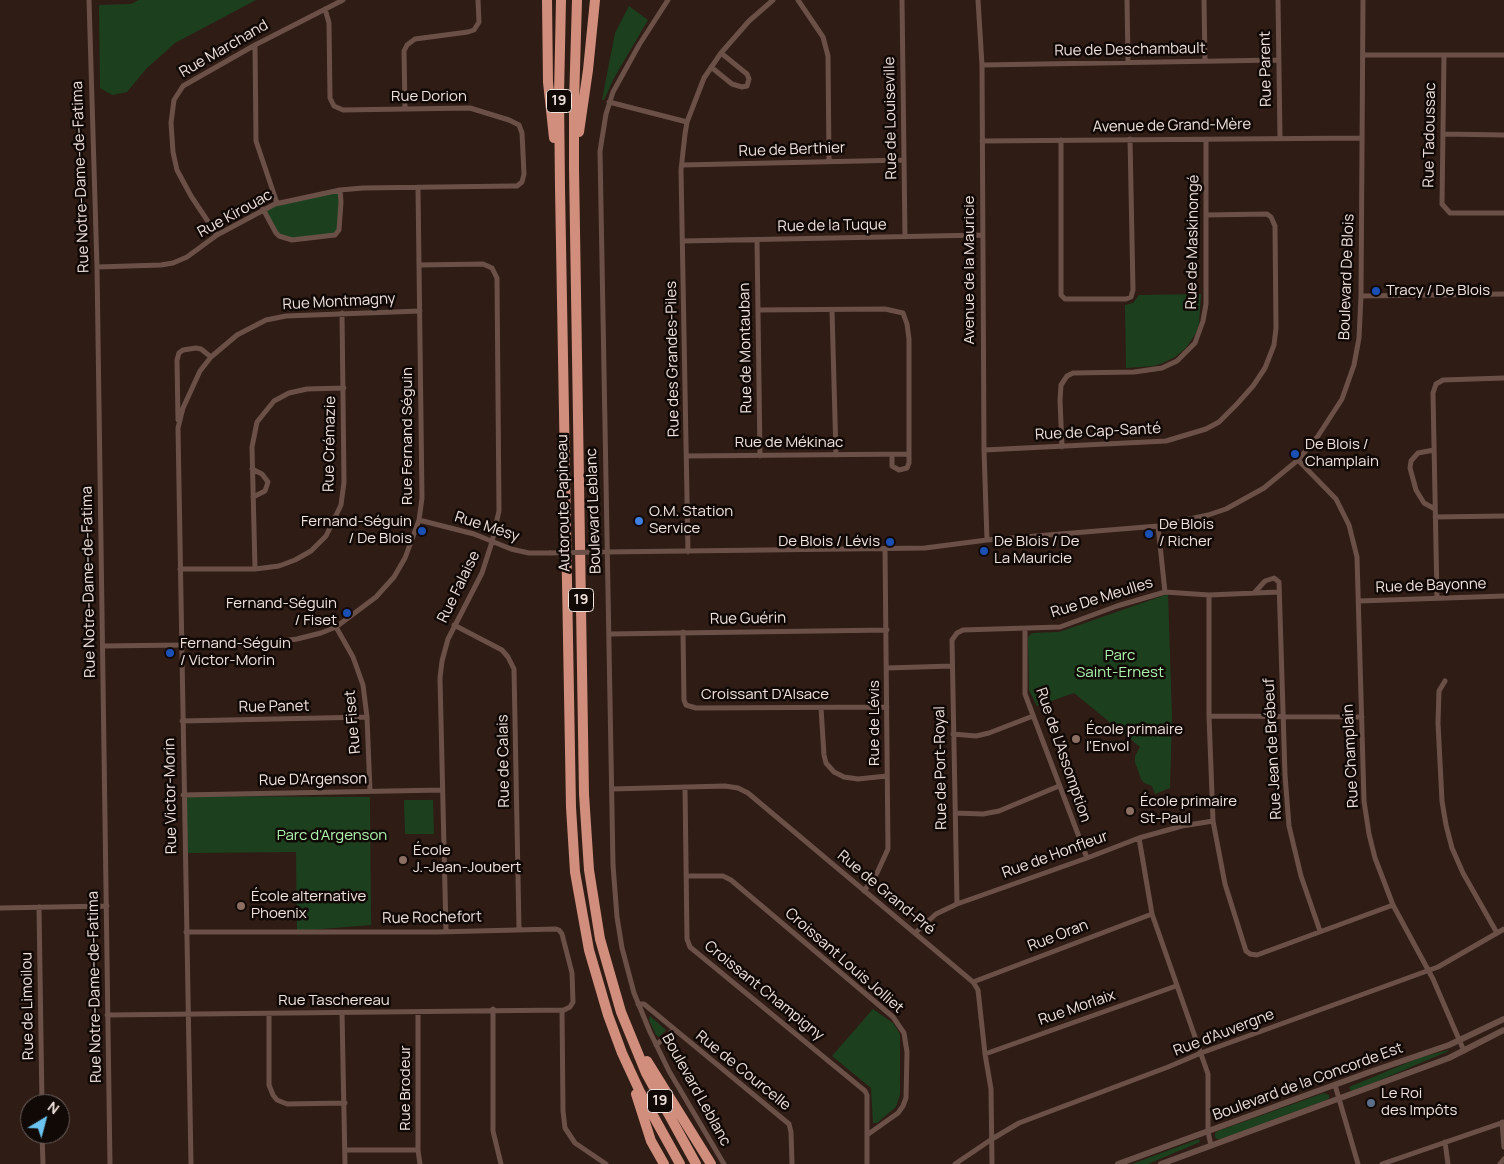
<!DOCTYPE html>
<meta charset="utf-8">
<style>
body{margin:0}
#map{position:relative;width:1504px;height:1164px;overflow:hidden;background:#2f1c15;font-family:Manrope,sans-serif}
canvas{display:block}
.north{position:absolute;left:20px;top:1094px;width:50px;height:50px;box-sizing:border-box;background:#110906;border:1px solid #6a605c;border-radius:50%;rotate:37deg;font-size:14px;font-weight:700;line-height:20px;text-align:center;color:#f0e2dd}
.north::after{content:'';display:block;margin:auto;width:18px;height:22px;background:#6bc3f2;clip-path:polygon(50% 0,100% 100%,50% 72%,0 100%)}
</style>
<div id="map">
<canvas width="1504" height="1164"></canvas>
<div class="north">N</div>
</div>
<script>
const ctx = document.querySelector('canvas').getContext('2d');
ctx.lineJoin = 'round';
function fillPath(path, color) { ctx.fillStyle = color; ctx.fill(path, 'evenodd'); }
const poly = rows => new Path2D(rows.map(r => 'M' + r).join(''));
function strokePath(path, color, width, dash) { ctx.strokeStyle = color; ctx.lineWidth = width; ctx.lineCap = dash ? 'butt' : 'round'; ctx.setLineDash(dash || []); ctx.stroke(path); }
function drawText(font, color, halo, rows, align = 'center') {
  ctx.font = font + ' Manrope,sans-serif'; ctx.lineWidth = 5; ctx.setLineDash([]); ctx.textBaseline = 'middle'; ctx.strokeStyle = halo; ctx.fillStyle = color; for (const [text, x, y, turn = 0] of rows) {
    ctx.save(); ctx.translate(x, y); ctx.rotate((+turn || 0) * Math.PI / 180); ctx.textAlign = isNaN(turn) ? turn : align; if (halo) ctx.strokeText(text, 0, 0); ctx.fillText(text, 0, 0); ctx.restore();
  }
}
const green = poly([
 [139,0,256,0,175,43,146,69,127,92,112,95,100,88,99,5,131,4],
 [629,6,648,20,614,78,604,100,602,100,615,33],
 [340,190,339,230,335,235,292,240,279,236,263,209],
 [1201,294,1199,324,1196,333,1186,348,1175,357,1163,363,1154,366,1126,368,1125,305,1133,303,1139,295],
 [1168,594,1172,717,1170,788,1155,794,1152,786,1144,783,1141,779,1135,762,1135,756,1140,747,1074,693,1037,706,1029,690,1028,637,1032,633,1059,632],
 [185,796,370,797,371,925,297,931,296,852,188,853],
 [404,800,433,800,434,834,405,834],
 [873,1009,893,1023,900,1034,900,1094,896,1107,877,1123,873,1123,871,1088,832,1056],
 [650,1016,666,1030,659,1037,656,1035,649,1020],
 [1448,1050,1449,1051,1373,1083,1351,1091,1349,1087,1419,1058],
 [1324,1093,1329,1095,1329,1098,1326,1100,1221,1139,1217,1139,1215,1137,1215,1133,1218,1131],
 [1199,1139,1200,1142,1148,1164,1132,1164]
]);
const minor = poly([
 [89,0,97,267,110,1164],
 [668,0,639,45,613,92,606,114,600,151,613,865,617,917,622,948,634,993,650,1032,669,1071,724,1164],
 [798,0,823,37,828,56,829,162],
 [902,0,905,237],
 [978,0,982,65,984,450,987,540],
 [1127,0,1128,62],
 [1204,0,1205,61],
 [1278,0,1280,138],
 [255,45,256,141,277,203],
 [1363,55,1504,55],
 [1444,55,1442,204,1450,213,1504,213],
 [982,65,1278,60],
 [711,67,732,84,742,87,747,86,749,79,747,74,721,53],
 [609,102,687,122],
 [405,109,404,51,407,45,415,39,468,32,474,30,479,22,478,0],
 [1444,134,1504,135],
 [1061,140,1061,295,1065,299,1126,299,1131,297,1133,290,1130,139],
 [982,141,1362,138],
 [682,165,904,160],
 [263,209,276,233,279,236,292,240,335,235,339,230,341,202,340,190],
 [217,235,191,196,177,170,173,152,171,123,174,100,183,86,255,45,343,0],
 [757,240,760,456],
 [683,241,982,235],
 [419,265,483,264,492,268,497,278,499,511,492,542,482,573,448,639,442,661,440,678,446,931],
 [97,267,161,265,173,263,187,257,217,235,275,204,340,190,363,188,512,186,517,186,522,182,524,174,522,133,519,125,509,120,470,108,343,110,334,106,330,98,329,23,325,9],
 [1361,296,1504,294],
 [758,310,885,309,903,313,907,324,909,339,909,463,907,468,899,470,892,466,892,455],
 [832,310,836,455],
 [178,420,177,360,179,353,183,350,196,348,201,349,211,357],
 [1062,447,1060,400,1061,385,1067,376,1073,373,1134,372,1162,368,1177,361,1195,343,1203,321,1206,304,1206,139],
 [984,450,1166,441,1206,429,1219,422,1237,404,1253,386,1265,368,1274,345,1276,328,1275,226,1271,217,1267,214,1206,215],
 [1434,450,1418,453,1411,461,1410,468,1416,490,1424,503,1435,509],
 [687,456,909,454],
 [1298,460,1336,499,1349,525,1357,557,1364,801,1369,834,1375,858,1393,905,1433,979,1464,1051],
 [252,469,262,474,268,482,265,491,253,497],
 [1435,517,1504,516],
 [419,520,474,534,511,549,529,553,550,553],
 [1158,526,1165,592],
 [605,552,925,548,987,540,1158,526,1208,515,1226,509,1264,488,1298,460,1318,436,1342,399,1354,365,1359,338,1361,296,1363,0],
 [688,552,681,170,685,134,687,122,704,78,721,53,749,21,773,0],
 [180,569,255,569,279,566,295,560,311,551,326,536,341,505,344,482,342,313],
 [255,569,252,447,257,422,274,401,289,393,307,389,344,388],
 [1255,592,1265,581,1274,578,1279,582,1285,775,1289,826,1301,876,1320,931],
 [1209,595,1209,716,1213,821,1225,884,1246,951,1250,954,1257,955,1393,905],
 [1437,598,1433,393,1436,384,1443,380,1504,378],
 [1359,601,1504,596],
 [454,625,502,650,508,657,514,669,519,929],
 [336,627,353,657,363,685,367,717,370,791],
 [1025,629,1025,694,1087,858],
 [683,632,684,700,686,705,696,708,887,707],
 [609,634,887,630],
 [103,646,259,644,297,639,321,633,336,627,376,597,394,577,405,558,419,520,422,498,418,187],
 [887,668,952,666],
 [1445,681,1439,691,1438,723,1442,801,1446,825,1452,848,1463,873,1497,933],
 [821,708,824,755,826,763,834,772,844,777,858,779,887,776],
 [1209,716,1362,717],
 [182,721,367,717],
 [953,734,976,736,989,733,1033,716],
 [685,787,687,939,690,947,865,1091,867,1095,867,1164],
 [612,789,725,786,738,788,748,793,973,982,978,990,985,1054,991,1089,992,1164],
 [183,795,442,790],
 [955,813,983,814,999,811,1059,786],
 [1139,838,1152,914,1208,1074,1208,1131,1211,1146],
 [687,876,723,876,731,880,893,1017,904,1033,907,1052,906,1098,903,1106,898,1113,867,1135],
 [864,891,877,873,888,849,885,549],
 [957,904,952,640,957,633,963,630,1060,627,1117,606,1165,592,1209,595,1279,592],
 [39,907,42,1104],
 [0,908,107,906],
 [915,933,936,914,957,904,1087,858,1139,838,1182,826,1213,821],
 [973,982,1152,914],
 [638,1004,644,1004,789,1124,791,1132,792,1164],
 [493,1009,493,1131,501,1164],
 [562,1010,563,1111,565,1128,575,1143,606,1164],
 [418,1012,418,1150,420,1164],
 [342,1013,345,1164],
 [269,1014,269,1085,273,1095,277,1100,287,1104,345,1103],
 [107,1015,564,1010,570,1007,573,1002,572,973,562,934,559,930,556,929,437,932,186,932],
 [656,1045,674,1030],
 [985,1054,1176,986],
 [1335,1085,1358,1164],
 [1502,1122,1504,1147],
 [42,1134,43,1164],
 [1445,1142,1448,1164],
 [345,1150,418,1150],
 [191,1164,178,428,183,408,200,371,211,357,237,335,266,320,286,316,420,311],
 [955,1164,992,1139,1019,1123,1168,1067,1201,1053,1438,967,1504,929],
 [1382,1164,1504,1122],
 [1500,1164,1504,1159]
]);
const tertiary = poly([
 [1118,1164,1367,1073,1449,1045,1504,1019],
 [1161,1164,1449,1058,1504,1030]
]);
const motorway = poly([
 [547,0,548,82,554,138],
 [561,0,559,95,560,188,571,807,575,872,589,950,608,1015,622,1053,640,1092,680,1164],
 [577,0,574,103,574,168,584,794,589,870,600,939,621,1012,646,1073,696,1164],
 [579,132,588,70,595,0],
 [647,1061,711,1164],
 [636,1094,651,1141,664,1164]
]);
const minorBridge = poly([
 [550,553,602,552]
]);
const markers = [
 [1376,291,5,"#1a4fb4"],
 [1295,454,5,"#1a4fb4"],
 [639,521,5,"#3f7fe0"],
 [422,531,5,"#1a4fb4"],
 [1149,534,5,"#1a4fb4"],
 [890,542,5,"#1a4fb4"],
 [984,551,5,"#1a4fb4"],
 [347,613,5,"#1a4fb4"],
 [170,653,5,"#1a4fb4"],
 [1076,739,5,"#8d6e63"],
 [1130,811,5,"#8d6e63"],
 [403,860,5,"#8d6e63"],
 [241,906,5,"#8d6e63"],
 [1371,1103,5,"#5c6f8a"]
];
const shields = [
 [559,101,25],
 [581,600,25],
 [660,1101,25]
];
const shieldNames = [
 ["19",559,101],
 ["19",581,600],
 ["19",660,1101]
];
const streetNames = [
 ["Rue Marchand",224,49,-30],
 ["Rue de Deschambault",1130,50,-1],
 ["Rue Parent",1266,69,-91],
 ["Rue Dorion",429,97],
 ["Rue de Louiseville",891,118,-91],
 ["Avenue de Grand-Mère",1172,126,-1],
 ["Rue Tadoussac",1430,135,-89],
 ["Rue de Berthier",792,150,-2],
 ["Rue Notre-Dame-de-Fatima",81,177,-92],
 ["Rue Kirouac",235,214,-29],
 ["Rue de la Tuque",832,226,-1],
 ["Rue de Maskinongé",1193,242,-89],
 ["Avenue de la Mauricie",970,270,-90],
 ["Boulevard De Blois",1347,277,-88],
 ["Rue Montmagny",339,302,-3],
 ["Rue de Montauban",746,348,-91],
 ["Rue des Grandes-Piles",673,359,-91],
 ["Rue de Cap-Santé",1098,432,-3],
 ["Rue Fernand Séguin",408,436,-90],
 ["Rue de Mékinac",789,443],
 ["Rue Crémazie",330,444,-89],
 ["Autoroute Papineau",564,503,-91],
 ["Boulevard Leblanc",594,511,-92],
 ["Rue Mésy",487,527,18],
 ["Rue Notre-Dame-de-Fatima",89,582,-91],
 ["Rue de Bayonne",1431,586,-2],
 ["Rue Falaise",459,587,-64],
 ["Rue De Meulles",1102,598,-17],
 ["Rue Guérin",748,619,-1],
 ["Croissant D'Alsace",765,695],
 ["Rue Panet",274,707,-1],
 ["Rue Fiset",353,722,-95],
 ["Rue de Lévis",875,723,-90],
 ["Rue Jean de Brébeuf",1273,749,-93],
 ["Rue de L'Assomption",1063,755,71],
 ["Rue Champlain",1351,756,-93],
 ["Rue de Calais",504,761,-91],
 ["Rue de Port-Royal",941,768,-91],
 ["Rue D'Argenson",313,780,-1],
 ["Rue Victor-Morin",171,796,-91],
 ["Rue de Honfleur",1055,855,-20],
 ["Rue de Grand-Pré",886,893,40],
 ["Rue Rochefort",432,918,-1],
 ["Rue Oran",1058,936,-21],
 ["Croissant Louis Jolliet",844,961,41],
 ["Rue Notre-Dame-de-Fatima",95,987,-91],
 ["Croissant Champigny",764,991,39],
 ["Rue Taschereau",334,1001],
 ["Rue de Limoilou",28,1006,-91],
 ["Rue Morlaix",1077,1008,-19],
 ["Rue d'Auvergne",1224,1033,-21],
 ["Rue de Courcelle",743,1071,39],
 ["Boulevard de la Concorde Est",1308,1082,-20],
 ["Rue Brodeur",406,1088,-90],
 ["Boulevard Leblanc",696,1090,61]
];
const poiNames = [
 ["Tracy / De Blois",1386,291],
 ["De Blois /",1305,445],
 ["Champlain",1305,462],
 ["O.M. Station",649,512],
 ["Service",649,529],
 ["Fernand-Séguin",412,522,"right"],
 ["/ De Blois",412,539,"right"],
 ["De Blois",1159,525],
 ["/ Richer",1159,542],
 ["De Blois / Lévis",880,542,"right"],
 ["De Blois / De",994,542],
 ["La Mauricie",994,559],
 ["Fernand-Séguin",337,604,"right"],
 ["/ Fiset",337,621,"right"],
 ["Fernand-Séguin",180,644],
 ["/ Victor-Morin",180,661],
 ["École primaire",1086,730],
 ["l'Envol",1086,747],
 ["École primaire",1140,802],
 ["St-Paul",1140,819],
 ["École",413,851],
 ["J.-Jean-Joubert",413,868],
 ["École alternative",251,897],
 ["Phoenix",251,914],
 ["Le Roi",1381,1094],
 ["des Impôts",1381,1111]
];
const parkNames = [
 ["Parc",1120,656],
 ["Saint-Ernest",1120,673],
 ["Parc d'Argenson",332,836]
];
fillPath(green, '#1c401e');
strokePath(minor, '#6b5048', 5);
strokePath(tertiary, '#6b5048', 6);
strokePath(motorway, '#d28e7c', 10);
strokePath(minorBridge, '#6b5048', 5);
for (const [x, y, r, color] of markers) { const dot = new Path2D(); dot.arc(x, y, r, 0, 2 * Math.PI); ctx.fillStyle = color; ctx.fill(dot); strokePath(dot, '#110906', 2); }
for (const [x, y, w] of shields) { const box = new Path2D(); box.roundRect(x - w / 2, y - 11.5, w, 23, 4); ctx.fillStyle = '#110906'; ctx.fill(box); strokePath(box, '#f0e2dd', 1); }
drawText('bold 14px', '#f0e2dd', null, shieldNames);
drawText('15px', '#f0e2dd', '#110906', streetNames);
drawText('15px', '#f0e2dd', '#110906', poiNames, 'left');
drawText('15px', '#adf4ae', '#110906', parkNames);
</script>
